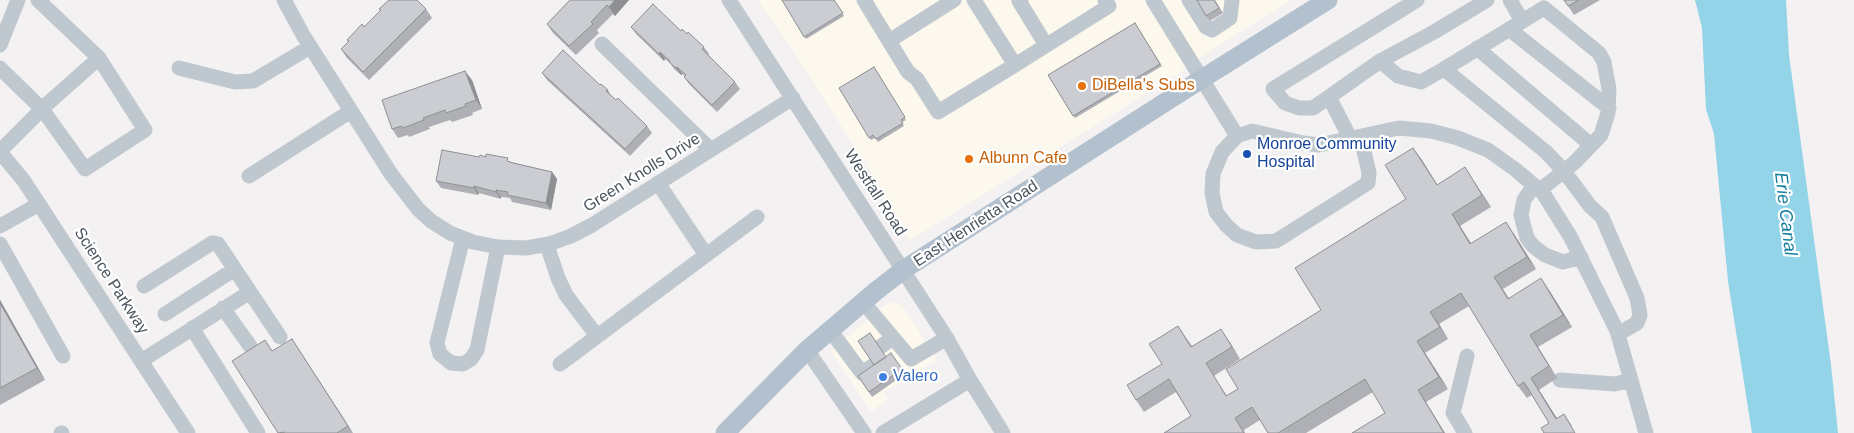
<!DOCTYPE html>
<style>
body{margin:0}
canvas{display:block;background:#f3f1f1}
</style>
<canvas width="1854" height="433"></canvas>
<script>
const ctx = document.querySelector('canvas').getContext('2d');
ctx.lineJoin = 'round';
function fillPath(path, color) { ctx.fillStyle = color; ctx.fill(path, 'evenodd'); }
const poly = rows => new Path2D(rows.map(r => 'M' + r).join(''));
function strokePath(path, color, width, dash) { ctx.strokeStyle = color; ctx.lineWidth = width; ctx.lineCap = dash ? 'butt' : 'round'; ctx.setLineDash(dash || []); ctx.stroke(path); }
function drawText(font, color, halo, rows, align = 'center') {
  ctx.font = font + ' Arial,sans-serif'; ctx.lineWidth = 4.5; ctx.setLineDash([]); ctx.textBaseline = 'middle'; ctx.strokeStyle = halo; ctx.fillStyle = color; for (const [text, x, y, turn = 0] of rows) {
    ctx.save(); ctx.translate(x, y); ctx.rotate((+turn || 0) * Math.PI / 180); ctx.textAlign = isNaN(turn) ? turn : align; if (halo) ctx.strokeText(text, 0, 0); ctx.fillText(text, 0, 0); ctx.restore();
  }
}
const commercial = poly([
 [758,0,1292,0,1214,48,1173,77,910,240,873,184,874,177,797,57],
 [894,302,899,304,904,308,937,360,884,393,888,399,871,412,831,351,885,305]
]);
const water = poly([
 [1695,0,1786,0,1789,55,1831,365,1838,433,1752,433,1728,281,1714,134,1706,109,1702,28]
]);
const minor = poly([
 [284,0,303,35,391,174,418,209,431,221,450,233,473,242,498,247,526,248,549,244,571,236,592,225,793,98],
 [729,0,946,337,970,380,1003,433],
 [864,0,889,41,954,0],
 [1021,0,1019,1,1046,45],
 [1153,0,1237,136],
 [1189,0,1206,27,1212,30,1230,18,1232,0],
 [1510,0,1522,21],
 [1509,29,1609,108],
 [889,41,908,72,917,79,938,112,1015,65,974,0],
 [602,44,711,150],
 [0,45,18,0],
 [1477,48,1591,145],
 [1380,61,1434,32,1487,0],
 [1015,65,1109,6,1105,0],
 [0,68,42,109,85,169,145,130,99,58,38,0],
 [179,68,235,82,253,81,310,47],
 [1444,69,1544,8,1599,53,1604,62,1609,89,1608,113,1601,135,1574,163,1540,190],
 [1329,97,1313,108,1299,108,1285,103,1273,89,1417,0],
 [1237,136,1252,131,1303,143,1319,145,1399,128,1431,131,1458,138,1488,150,1516,170,1543,193,1570,236,1617,331,1646,433],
 [1237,136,1222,152,1213,174,1212,193,1216,212,1226,225,1237,235,1256,242,1276,241,1368,183,1369,173,1364,151,1357,137],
 [1350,138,1329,97,1380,61,1398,76,1421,82,1444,69,1546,152,1563,170,1590,206,1602,217,1637,298,1640,315,1637,323,1618,334],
 [0,151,46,105,99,58],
 [0,152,24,181,188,433],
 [249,176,351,111],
 [658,183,706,255],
 [1534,185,1524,200,1521,215,1527,238,1533,246,1545,255,1563,262,1581,257],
 [0,226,39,204],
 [463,238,437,343,440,354,451,363,463,364,471,359,477,350,498,247],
 [0,244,63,356],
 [547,245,558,278,566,295,597,336],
 [144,286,212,243,218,244,280,337],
 [863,302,911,359,947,338],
 [223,308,250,346],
 [165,314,235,269],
 [192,328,258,433],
 [830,330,862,373,874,365],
 [880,347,893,338],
 [807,350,864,433],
 [141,361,250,292],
 [560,364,757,217],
 [1560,380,1615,384,1631,380],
 [61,433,62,433],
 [883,433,970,380],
 [1465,433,1453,413,1467,356]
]);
const major = poly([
 [725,433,807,350,876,291,903,270,1189,87,1328,0]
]);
const wall = poly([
 [570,0,629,0,615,16,613,14,597,30,599,33,576,55,553,33,547,24],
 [782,0,834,0,844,16,806,39],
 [1215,0,1223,13,1210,21,1206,16],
 [1564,0,1600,0,1574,15],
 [379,9,426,9,432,18,369,80,347,58,341,49,348,42,347,40,364,27,381,11],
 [1135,23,1162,66,1075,118,1048,75],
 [631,27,681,31,687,34,704,47,709,54,708,55,735,82,740,89,717,112,689,84,684,77,685,76,682,74,681,75,674,69,670,63,665,59,664,61,636,34],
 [874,67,906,120,902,122,904,126,878,142,875,138,871,140,839,88],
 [542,73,600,85,608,90,612,97,647,126,652,133,630,156,547,80],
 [472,80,482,109,472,113,473,115,452,122,450,120,429,127,430,129,409,137,408,135,398,138,392,129],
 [1413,148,1437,185,1473,180,1491,207,1460,226,1471,244,1514,234,1536,269,1503,289,1509,298,1549,290,1572,327,1538,347,1557,378,1539,390,1557,419,1564,414,1572,426,1549,423,1532,395,1527,398,1518,386,1469,306,1439,324,1448,339,1425,353,1448,389,1426,402,1385,413,1373,392,1306,433,1268,433,1260,420,1244,430,1245,433,1164,433,1191,416,1176,392,1144,412,1136,400,1162,364,1178,326,1192,346,1229,341,1240,359,1214,376,1227,396,1238,389,1321,310,1406,199],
 [479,157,511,162,552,172,557,179,551,210,512,202,510,198,501,197,501,199,479,193,478,195,441,188,436,181],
 [0,300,45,380,0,405],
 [298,348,353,433,278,433,273,351],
 [891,353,905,374,872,397,858,376]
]);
const shadedWall = poly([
 [615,0,629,0,615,16,609,7],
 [660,52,665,59,664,61,659,54],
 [677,67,682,74,681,75,676,68],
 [465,71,472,80,482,109,476,100],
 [1413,148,1422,160,1445,197,1437,185],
 [1465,167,1473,180,1491,207,1482,195],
 [552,172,557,179,551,210,546,203],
 [474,186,479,193,478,195,474,188],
 [496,190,501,197,501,199,496,192],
 [1452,214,1460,226,1479,256,1470,244],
 [1506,222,1514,234,1536,269,1527,257],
 [1541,278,1549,290,1572,327,1563,315],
 [0,300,45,380,37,368,0,303],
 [1430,312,1439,324,1448,339],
 [1221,329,1229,341,1240,359,1232,347],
 [1530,335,1538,347,1557,378,1549,366],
 [292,339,298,348,353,433,348,426],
 [1417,341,1425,353,1448,389,1439,377],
 [1531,378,1539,390,1565,431,1556,419],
 [1418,390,1426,402,1445,433,1444,433]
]);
const building = poly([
 [389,0,417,0,426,9,363,72,341,49,349,41,347,40,362,24,364,27,381,10,379,9,389,0],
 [570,0,615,0,609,7,607,5,591,22,593,24,569,46,547,24,570,0],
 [782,0,834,0,843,13,804,37,782,0],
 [1197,0,1214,0,1219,8,1206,16,1197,0],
 [1564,0,1579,0,1568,6,1564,0],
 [653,4,681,31,682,29,687,34,688,32,704,47,702,49,735,82,712,105,684,77,686,75,677,67,676,68,669,62,670,61,660,52,659,54,631,27,653,4],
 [1135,23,1160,64,1073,116,1048,75,1135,23],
 [563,50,600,85,601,84,608,90,606,91,616,100,618,98,647,126,625,149,542,73,563,50],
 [874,67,905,117,901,120,903,123,876,139,873,135,869,138,839,88,874,67],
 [465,71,476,100,465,104,466,106,446,113,445,110,423,118,424,120,403,128,402,126,392,129,382,100,465,71],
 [1413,148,1437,185,1465,167,1482,195,1452,214,1470,244,1506,222,1527,257,1494,277,1508,299,1541,278,1563,315,1530,335,1549,366,1531,378,1556,419,1564,414,1575,433,1544,433,1541,428,1549,423,1524,382,1518,386,1461,293,1430,312,1440,327,1417,341,1439,377,1418,390,1444,433,1352,433,1385,413,1365,379,1278,433,1268,433,1252,407,1235,418,1244,433,1164,433,1191,416,1169,379,1136,400,1127,385,1162,364,1149,344,1178,326,1191,347,1221,329,1232,347,1206,363,1226,396,1238,389,1226,369,1321,310,1295,268,1406,199,1385,165,1413,148],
 [442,150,479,157,480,155,486,157,486,154,508,158,507,161,513,163,552,172,546,203,507,195,508,192,496,190,496,192,474,186,474,188,436,181,442,150],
 [0,303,37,368,0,388,0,303],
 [870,333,886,357,874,365,858,341,870,333],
 [292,339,348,426,337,433,284,433,284,432,278,433,232,361,265,340,272,351,292,339],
 [891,353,902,369,869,392,858,376,891,353]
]);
const markers = [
 [1082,86,5,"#e8710a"],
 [1247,154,5,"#1a4fb4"],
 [969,159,5,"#e8710a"],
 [883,377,5,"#3f7fe0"]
];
const foodNames = [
 ["DiBella's Subs",1092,86],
 ["Albunn Cafe",979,159]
];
const transitNames = [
 ["Monroe Community",1257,145],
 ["Hospital",1257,163]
];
const streetNames = [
 ["Green Knolls Drive",642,173,-32],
 ["Westfall Road",875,193,57],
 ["East Henrietta Road",976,224,-33],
 ["Science Parkway",111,281,57]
];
const shopNames = [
 ["Valero",893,377]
];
const waterNames = [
 ["Erie Canal",1785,214,83]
];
fillPath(commercial, '#fcf8ed');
fillPath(water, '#93d4e8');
strokePath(minor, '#c0c8cf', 15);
strokePath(major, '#b3c0ce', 19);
fillPath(wall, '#afb0b5');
fillPath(shadedWall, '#8e9094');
fillPath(building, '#cbcdd3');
strokePath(building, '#8e9094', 1);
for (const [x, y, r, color] of markers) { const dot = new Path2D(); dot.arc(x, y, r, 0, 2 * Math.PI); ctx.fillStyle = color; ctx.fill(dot); strokePath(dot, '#fff', 2); }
drawText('16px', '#c56008', '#fff', foodNames, 'left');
drawText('16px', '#164399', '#fff', transitNames, 'left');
drawText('16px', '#4a545e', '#fff', streetNames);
drawText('16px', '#366cbe', '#fff', shopNames, 'left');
drawText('italic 18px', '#147e9f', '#fff', waterNames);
</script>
